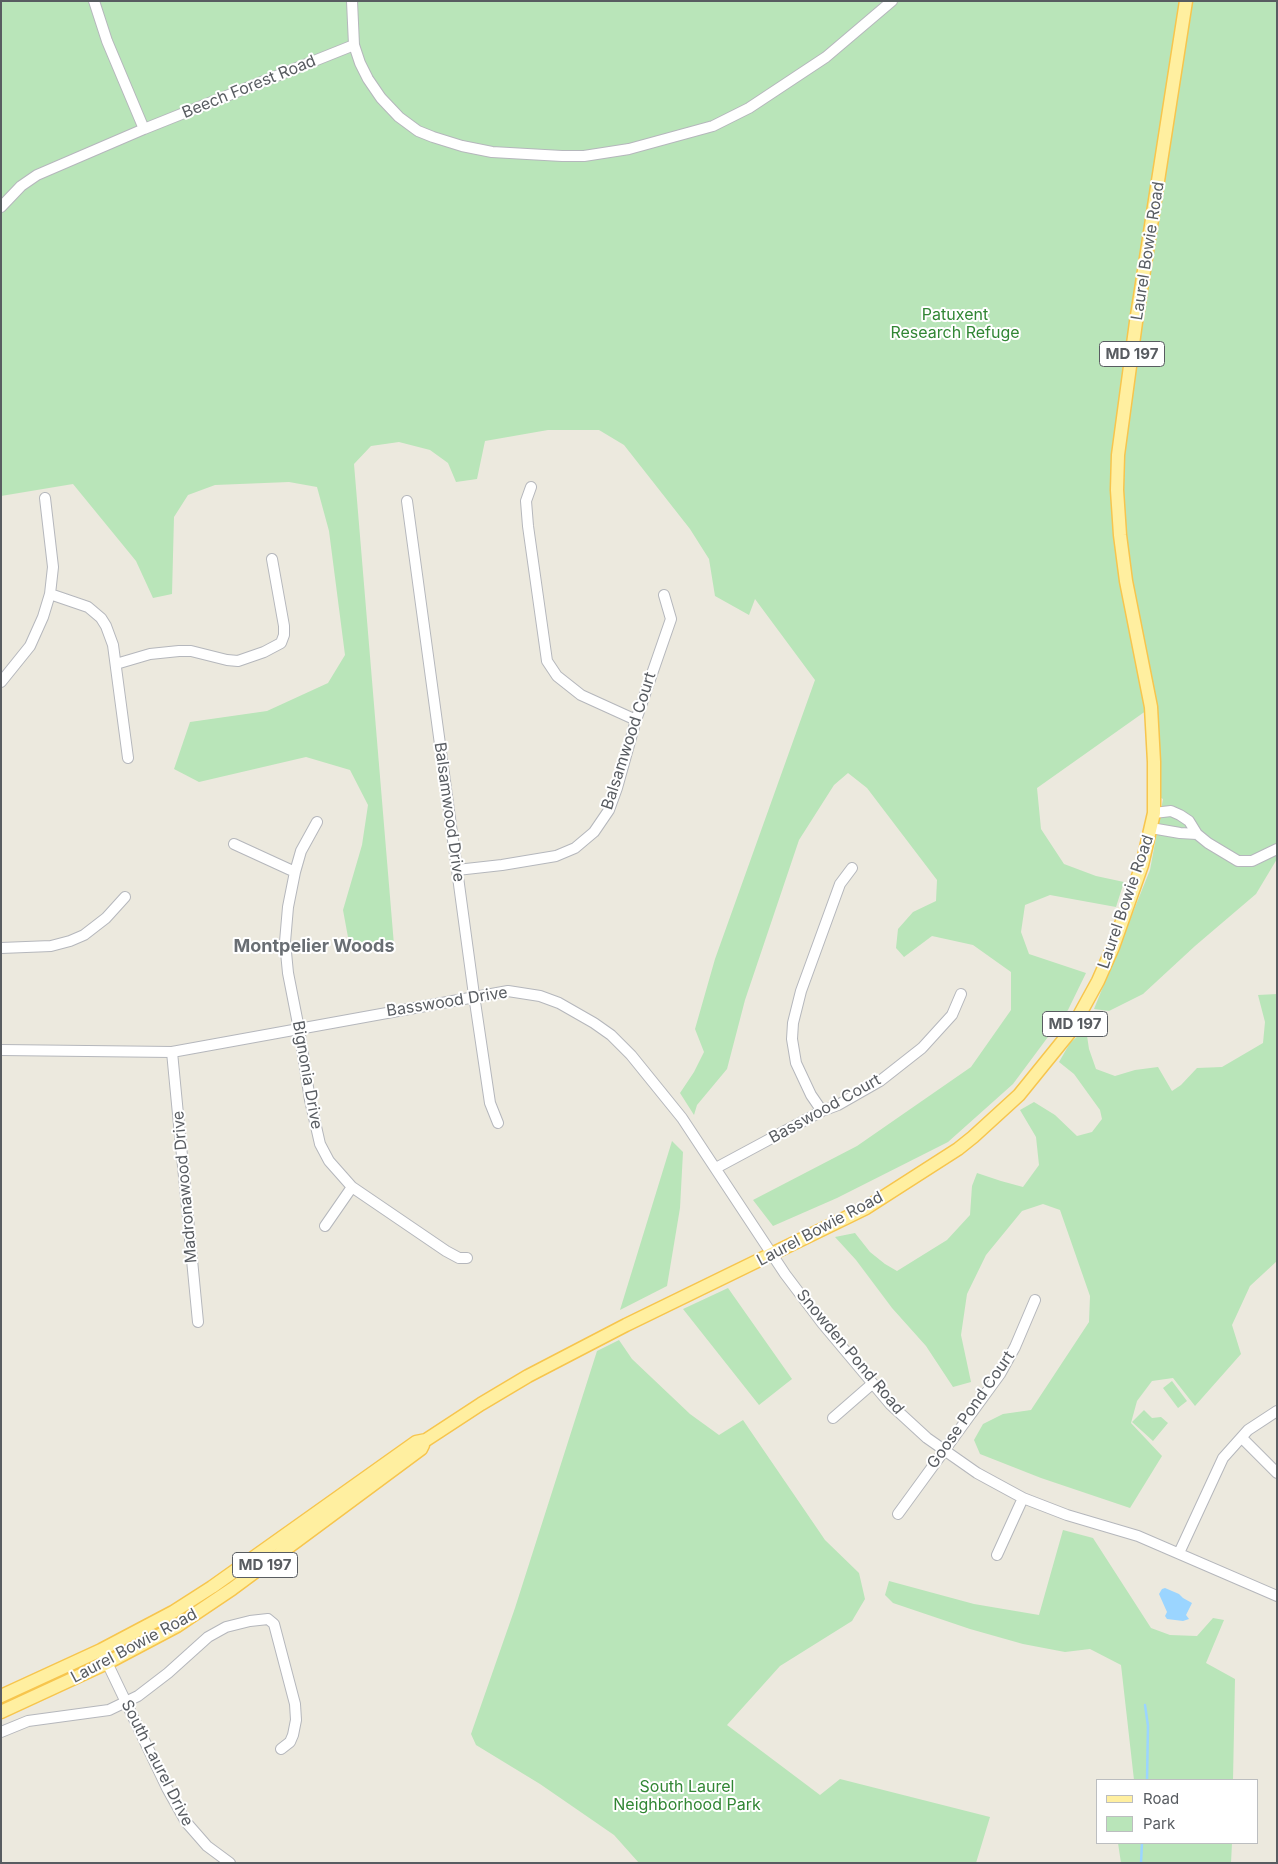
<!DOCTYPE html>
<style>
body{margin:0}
#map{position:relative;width:1278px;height:1864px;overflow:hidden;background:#ece9de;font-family:Inter,sans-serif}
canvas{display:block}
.frame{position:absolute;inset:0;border:2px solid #585c61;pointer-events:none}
.legend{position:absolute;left:1096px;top:1779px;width:162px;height:65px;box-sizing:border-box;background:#fff;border:1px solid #bcbec0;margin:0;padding:6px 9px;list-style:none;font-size:15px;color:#585c61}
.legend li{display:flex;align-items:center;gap:10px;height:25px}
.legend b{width:25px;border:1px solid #bcbec0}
</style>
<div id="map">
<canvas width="1278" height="1864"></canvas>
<div class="frame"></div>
<ul class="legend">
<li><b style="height:6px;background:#ffefa0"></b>Road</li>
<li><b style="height:14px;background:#b9e5b9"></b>Park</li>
</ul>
</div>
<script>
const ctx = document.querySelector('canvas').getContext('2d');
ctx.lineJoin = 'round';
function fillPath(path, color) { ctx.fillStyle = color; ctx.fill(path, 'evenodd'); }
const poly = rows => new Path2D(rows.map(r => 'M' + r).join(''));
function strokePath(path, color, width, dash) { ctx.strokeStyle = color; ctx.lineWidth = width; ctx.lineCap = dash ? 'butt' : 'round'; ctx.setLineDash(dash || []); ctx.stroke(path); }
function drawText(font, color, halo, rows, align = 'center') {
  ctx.font = font + ' Inter,sans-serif'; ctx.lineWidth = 4; ctx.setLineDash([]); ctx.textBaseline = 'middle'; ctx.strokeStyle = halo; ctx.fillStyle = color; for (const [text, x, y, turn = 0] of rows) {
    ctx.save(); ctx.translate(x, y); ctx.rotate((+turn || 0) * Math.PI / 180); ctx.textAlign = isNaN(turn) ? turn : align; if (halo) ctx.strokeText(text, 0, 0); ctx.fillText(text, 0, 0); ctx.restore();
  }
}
const green = poly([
 [1,1,1277,1,1277,859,1256,894,1195,946,1143,994,1109,1011,1094,1009,1150,870,1163,799,1159,797,1150,708,1037,788,1041,829,1064,864,1096,876,1124,882,1116,907,1050,895,1025,905,1021,932,1029,954,1086,973,1068,1010,1013,1084,948,1142,837,1198,773,1226,753,1200,857,1146,971,1067,1011,1010,1011,972,973,945,932,936,904,957,896,948,898,929,913,912,936,901,937,880,867,788,848,773,834,785,799,840,745,1000,727,1069,697,1105,694,1115,680,1093,694,1072,704,1052,695,1029,715,959,815,680,755,599,749,615,715,596,709,559,690,529,624,445,599,430,548,430,485,441,477,479,456,482,448,463,430,450,399,442,371,446,354,464,394,945,350,948,343,910,362,845,368,805,350,770,306,757,199,782,174,769,190,722,267,711,328,683,345,655,329,531,317,487,289,482,215,485,188,495,174,517,172,594,153,598,136,561,73,484,1,496],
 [1277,994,1277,1261,1250,1286,1232,1325,1241,1354,1195,1406,1173,1378,1152,1381,1137,1401,1131,1423,1162,1456,1130,1508,1041,1478,980,1454,974,1440,983,1424,1003,1414,1031,1410,1089,1322,1090,1296,1060,1210,1043,1204,1022,1211,986,1255,967,1294,961,1335,971,1382,953,1387,926,1346,892,1308,856,1260,835,1237,855,1233,870,1252,885,1264,897,1271,947,1240,970,1215,972,1186,977,1173,1001,1181,1023,1187,1039,1165,1036,1137,1020,1110,1034,1102,1055,1115,1077,1136,1092,1132,1102,1119,1100,1110,1074,1074,1059,1062,1070,1043,1086,1029,1089,1049,1096,1069,1115,1076,1135,1070,1158,1067,1172,1091,1181,1085,1197,1068,1222,1067,1263,1043,1265,1022,1258,995],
 [672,1141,683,1152,680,1208,667,1286,620,1310],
 [728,1288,792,1379,759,1405,683,1309],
 [619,1340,632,1359,690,1414,719,1435,743,1420,825,1540,859,1573,865,1599,852,1621,780,1666,727,1725,820,1795,840,1779,990,1817,976,1863,639,1863,614,1835,540,1784,476,1745,471,1734,515,1608,597,1351],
 [1172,1381,1187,1401,1178,1408,1163,1388],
 [1144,1410,1152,1418,1161,1417,1168,1423,1153,1441,1132,1422],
 [1063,1530,1093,1538,1151,1628,1170,1635,1197,1636,1213,1618,1224,1620,1206,1663,1235,1679,1233,1780,1134,1780,1121,1665,1090,1649,1065,1652,1023,1644,970,1629,893,1603,885,1595,889,1581,974,1604,1039,1615],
 [1118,1843,1232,1843,1231,1863,1121,1863]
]);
const water = poly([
 [1165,1588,1179,1594,1183,1598,1192,1603,1186,1615,1189,1619,1183,1621,1167,1619,1165,1616,1167,1612,1159,1594,1162,1589]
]);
const stream = poly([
 [1145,1705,1148,1726,1147,1780],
 [1141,1863,1142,1843]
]);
const minor = poly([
 [94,1,107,41,144,129],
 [352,1,354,45,360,63,368,79,381,98,399,117,418,131,433,137,462,146,492,152,562,156,584,156,629,149,713,126,749,108,826,57,892,1],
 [1,207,21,186,37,175,144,129,354,45],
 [531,487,526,501,528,526,547,661,557,676,581,695,636,720],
 [407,501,474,995,490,1103,498,1123],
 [50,594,88,607,101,618,106,626,113,645,128,758],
 [116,664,150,654,179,651,191,651,227,660,238,661,264,652,281,643,284,635,284,626,272,559],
 [1,682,30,646,43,617,50,594,53,567,45,498],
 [317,822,301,851,295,872,288,907,285,942,288,973,299,1029,310,1100,320,1144,329,1161,352,1187,446,1251,459,1258,467,1258],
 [1151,828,1180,833,1197,834,1189,821,1180,815,1171,811,1154,813],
 [1197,834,1208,843,1238,861,1252,861,1277,849],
 [234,844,295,872],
 [457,870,502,865,556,856,575,848,594,832,609,810,617,788,636,720,671,619,664,595],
 [1,948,51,946,70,941,84,935,106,918,125,897],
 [1,1050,172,1052,508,991,540,996,559,1003,594,1023,611,1035,631,1055,682,1118,785,1274,822,1323,890,1404,927,1438,977,1473,1023,1498,1067,1515,1138,1536,1277,1596],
 [172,1052,198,1322],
 [822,1111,811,1095,796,1063,792,1039,793,1023,801,991,840,884,852,868],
 [716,1168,822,1111,838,1105,880,1081,922,1048,952,1015,961,994],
 [325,1226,352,1187],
 [833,1418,872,1384],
 [1242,1438,1277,1473],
 [898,1514,1000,1374,1015,1347,1035,1300],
 [1179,1553,1223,1458,1248,1430,1277,1411],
 [997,1555,1023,1498],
 [101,1650,167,1788,186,1822,207,1846,230,1863],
 [1,1732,28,1721,109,1710,138,1696,168,1673,208,1637,226,1627,250,1621,268,1619,274,1624,295,1704,296,1720,293,1735,290,1742,281,1749]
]);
const major = poly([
 [1,1696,101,1650,173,1612,212,1587,416,1442,426,1440,481,1404,528,1376,626,1325,866,1208,958,1149,973,1137,1019,1095,1070,1032,1098,981,1113,947,1142,865,1154,813,1154,762,1151,707,1126,581,1120,535,1117,490,1118,455,1136,322,1186,1],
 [1,1712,107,1663,177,1626,232,1589,421,1449,423,1445]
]);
const shields = [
 [1132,354,65],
 [1075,1024,65],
 [265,1565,65]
];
const shieldNames = [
 ["MD 197",1132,354],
 ["MD 197",1075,1024],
 ["MD 197",265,1565]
];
const streetNames = [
 ["Beech Forest Road",249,87,-22],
 ["Laurel Bowie Road",1148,251,-81],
 ["Balsamwood Court",629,741,-72],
 ["Balsamwood Drive",449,812,82],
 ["Laurel Bowie Road",1126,902,-71],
 ["Basswood Drive",447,1002,-9],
 ["Bignonia Drive",307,1075,80],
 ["Basswood Court",825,1109,-29],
 ["Madronawood Drive",185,1187,-95],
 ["Laurel Bowie Road",820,1229,-28],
 ["Snowden Pond Road",850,1352,50],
 ["Goose Pond Court",971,1410,-55],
 ["Laurel Bowie Road",134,1646,-28],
 ["South Laurel Drive",157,1763,63]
];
const parkNames = [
 ["Patuxent",955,315],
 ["Research Refuge",955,333],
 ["South Laurel",687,1787],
 ["Neighborhood Park",687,1805]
];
const neighbourhoodNames = [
 ["Montpelier Woods",314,947]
];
fillPath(green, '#b9e5b9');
fillPath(water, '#9bd5ff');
strokePath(stream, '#9bd5ff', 2.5);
strokePath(minor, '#b5b7bc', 12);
strokePath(major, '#f7c54d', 15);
strokePath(minor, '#fff', 10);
strokePath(major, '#ffefa0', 12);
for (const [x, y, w] of shields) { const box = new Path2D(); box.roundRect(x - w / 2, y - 12.5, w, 25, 4); ctx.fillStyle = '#fff'; ctx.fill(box); strokePath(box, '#585c61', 1); }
drawText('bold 15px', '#585c61', null, shieldNames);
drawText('16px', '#585c61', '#fff', streetNames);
drawText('16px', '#318634', '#fff', parkNames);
drawText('bold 18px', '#696e73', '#fff', neighbourhoodNames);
</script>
